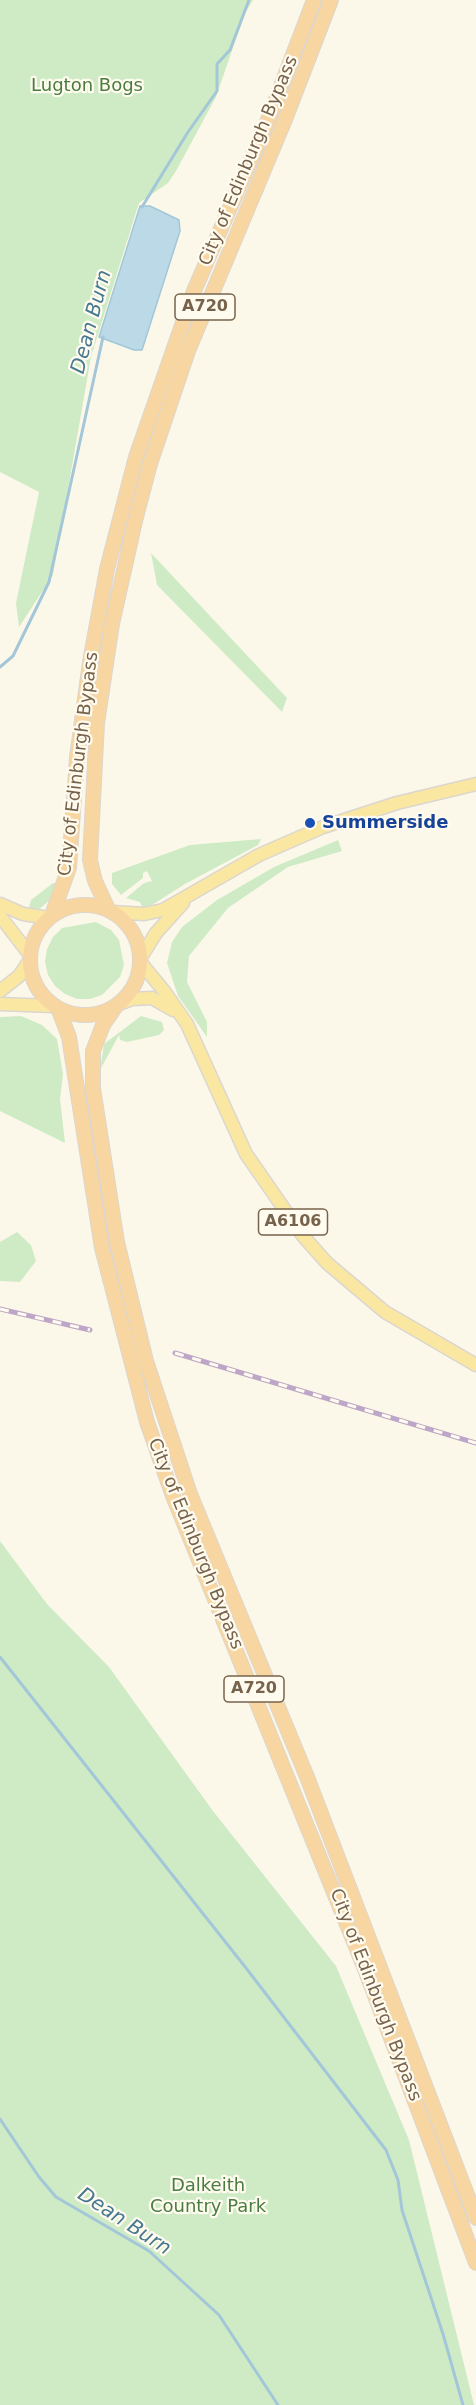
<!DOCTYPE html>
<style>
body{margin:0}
canvas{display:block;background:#fcf8e9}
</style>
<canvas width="476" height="2405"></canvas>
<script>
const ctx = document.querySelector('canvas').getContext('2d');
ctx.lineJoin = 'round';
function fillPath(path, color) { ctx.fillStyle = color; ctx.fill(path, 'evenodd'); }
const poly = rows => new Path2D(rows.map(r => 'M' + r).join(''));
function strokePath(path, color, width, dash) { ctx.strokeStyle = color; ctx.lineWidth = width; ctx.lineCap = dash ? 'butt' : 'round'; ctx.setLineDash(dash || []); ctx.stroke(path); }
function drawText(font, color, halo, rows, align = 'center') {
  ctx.font = font + ' "DejaVu Sans",sans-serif'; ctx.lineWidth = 4.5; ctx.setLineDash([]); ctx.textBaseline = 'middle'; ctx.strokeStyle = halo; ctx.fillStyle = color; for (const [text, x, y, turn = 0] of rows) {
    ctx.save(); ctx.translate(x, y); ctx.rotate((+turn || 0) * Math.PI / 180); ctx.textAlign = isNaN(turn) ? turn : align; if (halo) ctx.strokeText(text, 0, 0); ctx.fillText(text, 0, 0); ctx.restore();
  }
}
const green = poly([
 [0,0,253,0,245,13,216,97,176,171,168,183,139,203,91,357,53,575,19,627,16,603,39,492,0,472],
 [151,553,287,698,282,712,157,585],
 [261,839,258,845,185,884,152,905,142,907,140,902,126,898,144,883,152,881,147,871,143,873,143,878,121,895,112,884,112,873,190,845],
 [338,840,342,851,288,867,228,908,189,956,187,982,207,1022,207,1037,178,996,167,963,172,942,182,927,217,900,274,867],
 [53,883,59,885,50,900,38,910,28,911,31,900],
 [96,922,111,930,119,940,124,965,120,977,102,995,90,999,77,999,65,994,55,986,48,975,45,962,47,949,53,937,62,928],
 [21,1016,42,1025,57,1039,63,1074,60,1099,65,1143,0,1111,0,1017],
 [141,1016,162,1022,164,1030,159,1035,127,1042,120,1040,119,1035,100,1070,104,1044],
 [17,1232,31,1245,36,1261,20,1282,0,1281,0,1242],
 [0,1541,47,1604,109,1667,213,1811,336,1966,409,2140,474,2405,0,2405]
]);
const water = poly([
 [140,206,150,206,179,220,180,231,142,350,134,350,99,337,140,206]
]);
const stream = poly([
 [142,207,188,132,217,91,217,64,230,50,249,0],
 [0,667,13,656,49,582,103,337],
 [0,1657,246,1968,386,2150,398,2180,402,2210,443,2334,463,2405],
 [0,2119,39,2177,56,2197,149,2251,219,2315,278,2405]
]);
const primary = poly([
 [0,904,23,914,49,918],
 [113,912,144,914,163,910,259,855,323,827,397,803,476,784],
 [0,916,30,955],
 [141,957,156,933,183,903],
 [141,963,164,991,187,1024,246,1154,303,1236,327,1263,385,1312,476,1365],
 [0,991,19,976,30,960],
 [0,1004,53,1006],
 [119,1004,132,999,152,998,173,1010]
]);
const trunk = poly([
 '30 960a55 55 0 1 1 110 0a55 55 0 1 1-110 0Z',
 [108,909,95,881,90,860,97,723,112,624,135,521,150,464,188,351,284,122,331,0],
 [52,915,69,868,77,757,90,662,107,569,136,457,194,291,268,120,314,0],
 [116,1006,103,1025,93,1051,93,1088,117,1242,146,1361,190,1494,307,1777,476,2218],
 [58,1008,69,1037,102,1248,147,1422,173,1496,363,1964,476,2263]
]);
const rail = poly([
 [0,1309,90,1330],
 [175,1353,476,1443]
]);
const markers = [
 [310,823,6,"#1a4fb4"]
];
const shields = [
 [205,307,60],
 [293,1222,69],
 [254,1689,60]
];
const shieldNames = [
 ["A720",205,307],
 ["A6106",293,1222],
 ["A720",254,1689]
];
const parkNames = [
 ["Lugton Bogs",87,86],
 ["Dalkeith",208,2186],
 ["Country Park",208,2207]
];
const streetNames = [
 ["City of Edinburgh Bypass",249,161,-67],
 ["City of Edinburgh Bypass",79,764,-83],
 ["City of Edinburgh Bypass",195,1544,68],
 ["City of Edinburgh Bypass",375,1995,69]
];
const transitNames = [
 ["Summerside",322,823]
];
const waterNames = [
 ["Dean Burn",92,322,-75],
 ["Dean Burn",124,2222,33]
];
fillPath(green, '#cfebc6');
fillPath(water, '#bcd9e7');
strokePath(water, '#a3c7d8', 1.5);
strokePath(stream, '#a3c7d8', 3);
strokePath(primary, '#dcd6d0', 15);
strokePath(trunk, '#dcd6d0', 16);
strokePath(primary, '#fae8a2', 12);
strokePath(trunk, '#f8d6a1', 14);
strokePath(rail, '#bda6c7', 5);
strokePath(rail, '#fffbef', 3, [9]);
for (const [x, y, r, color] of markers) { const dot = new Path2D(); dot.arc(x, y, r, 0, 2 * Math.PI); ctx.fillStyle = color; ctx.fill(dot); strokePath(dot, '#fffbef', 2); }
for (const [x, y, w] of shields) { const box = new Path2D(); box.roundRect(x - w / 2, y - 13, w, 26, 4.5); ctx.fillStyle = '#fffbef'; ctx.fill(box); strokePath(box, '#77634c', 1.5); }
drawText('bold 16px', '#77634c', null, shieldNames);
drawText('18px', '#4b7d43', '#fffbef', parkNames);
drawText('18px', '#77634c', '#fffbef', streetNames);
drawText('bold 18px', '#164399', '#fffbef', transitNames, 'left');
drawText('italic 20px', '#487992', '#fffbef', waterNames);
</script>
